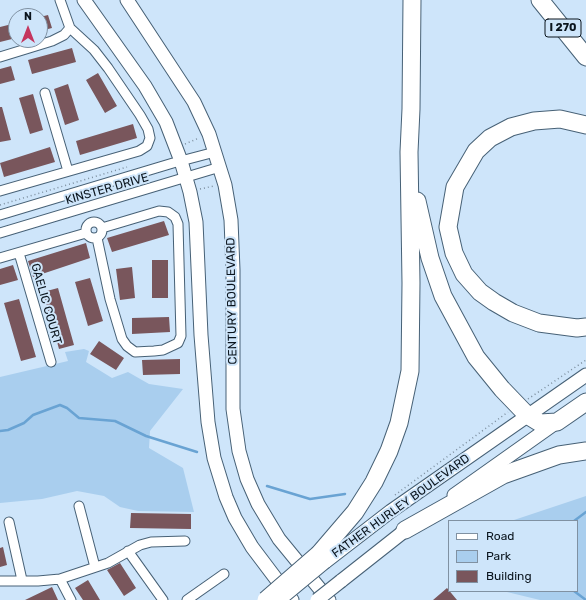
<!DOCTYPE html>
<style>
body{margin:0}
#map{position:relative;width:586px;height:600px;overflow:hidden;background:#cee5fa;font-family:Rubik,sans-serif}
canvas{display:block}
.legend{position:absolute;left:448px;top:520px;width:130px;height:72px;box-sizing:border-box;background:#cee5fa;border:1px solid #8091a2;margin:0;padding:5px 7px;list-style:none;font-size:12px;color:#0a141d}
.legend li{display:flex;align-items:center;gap:8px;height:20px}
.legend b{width:20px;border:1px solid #8091a2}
.north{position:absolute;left:8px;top:8px;width:40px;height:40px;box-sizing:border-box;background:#cee5fa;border:1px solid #8091a2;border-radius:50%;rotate:0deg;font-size:11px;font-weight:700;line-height:16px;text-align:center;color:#0a141d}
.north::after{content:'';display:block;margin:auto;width:14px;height:18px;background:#c4355e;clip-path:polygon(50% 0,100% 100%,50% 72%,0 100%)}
</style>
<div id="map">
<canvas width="586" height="600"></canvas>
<ul class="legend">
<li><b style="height:5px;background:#fff"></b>Road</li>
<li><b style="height:11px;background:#a9ceee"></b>Park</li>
<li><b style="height:11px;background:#79565c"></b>Building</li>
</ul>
<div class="north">N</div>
</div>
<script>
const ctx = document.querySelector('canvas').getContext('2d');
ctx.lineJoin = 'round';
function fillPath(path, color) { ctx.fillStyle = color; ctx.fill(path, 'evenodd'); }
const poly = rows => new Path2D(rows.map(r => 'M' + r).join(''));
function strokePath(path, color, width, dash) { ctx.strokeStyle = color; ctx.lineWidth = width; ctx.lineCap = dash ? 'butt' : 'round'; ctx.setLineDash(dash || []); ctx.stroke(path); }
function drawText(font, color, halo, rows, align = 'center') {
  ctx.font = font + ' Rubik,sans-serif'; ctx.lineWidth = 4; ctx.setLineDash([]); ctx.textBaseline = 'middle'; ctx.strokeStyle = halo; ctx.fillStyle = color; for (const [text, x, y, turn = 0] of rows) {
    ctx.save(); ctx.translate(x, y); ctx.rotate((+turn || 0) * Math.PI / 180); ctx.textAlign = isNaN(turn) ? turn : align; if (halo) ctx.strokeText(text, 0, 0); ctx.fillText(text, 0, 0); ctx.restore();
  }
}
const green = poly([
 [84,349,89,351,86,362,112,378,128,372,149,384,183,389,150,431,149,448,183,468,194,512,138,511,120,507,104,496,77,491,42,499,0,503,0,377,68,361,65,352],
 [586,496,586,600,540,600,507,592,506,591,577,591,577,521,511,521]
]);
const stream = poly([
 [0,431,8,430,24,423,33,415,60,405,67,408,79,418,115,421,146,436,197,452],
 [267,486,310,499,345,494],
 [574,521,586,512],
 [574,591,586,600]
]);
const building = poly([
 [48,15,52,28,40,31,40,17],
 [16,23,16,38,0,42,0,27],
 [72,48,76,62,32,74,28,60],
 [11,66,15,80,0,84,0,69],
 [98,73,117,106,105,113,86,80],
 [68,84,79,120,65,125,54,89],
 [33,94,43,130,30,134,19,98],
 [0,107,2,107,11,140,0,142],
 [133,124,137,138,80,155,76,141],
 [50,147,55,162,4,177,0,163],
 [164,221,169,235,112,252,107,238],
 [86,243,90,258,33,277,28,261],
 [152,260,168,260,168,298,152,298],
 [13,265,18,280,0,285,0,269],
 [132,267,135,298,120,300,116,269],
 [90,278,103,321,88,326,75,282],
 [58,288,74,345,59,349,43,292],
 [19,299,36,357,21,361,4,303],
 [169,317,170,332,132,334,132,318],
 [99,341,124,358,116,370,90,354],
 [180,359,180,374,143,375,142,360],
 [131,513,191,514,191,529,130,528],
 [3,547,7,565,0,567,0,548],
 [120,563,136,588,124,596,107,570],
 [88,580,100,600,83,600,75,588],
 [52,587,58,600,25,600],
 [447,588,457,600,433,600]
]);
const path = poly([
 [185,144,199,138],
 [200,189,214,186],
 [0,205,127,167],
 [528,399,586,360],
 [395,495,508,412]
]);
const street = poly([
 [0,57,52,41,64,35,70,28],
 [45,93,68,171],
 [0,191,139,151,147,146,150,138,148,129,140,115,108,68,94,50,70,28,60,0],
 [0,215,173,163,215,152],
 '86 230a8 8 0 1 1 16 0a8 8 0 1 1-16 0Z',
 [0,233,220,167],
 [97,238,110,299,122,339,127,346,135,352,154,351,163,350,178,343,181,336,178,224,175,217,168,212,159,211,102,228],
 [19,253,51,362],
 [0,258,86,233],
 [79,506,95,567],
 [9,522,22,580],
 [128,551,163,600],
 [60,579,71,600],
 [0,581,38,581,60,579,108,563,140,545,151,542,185,541],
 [187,600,224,574]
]);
const secondary = poly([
 [84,0,145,86,166,122,181,161,190,192,196,222,201,335,208,422,214,458,226,497,235,518,252,547,292,600],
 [127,0,194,102,209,134,225,185,231,220,233,270,233,409,239,451,247,479,258,504,279,539,329,600],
 [454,495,557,422],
 [325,562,391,511,586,375],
 [341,581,412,525]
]);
const highway = poly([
 [540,0,586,57],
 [586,125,560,119,534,121,511,127,490,138,476,151,455,187,448,227,454,253,464,274,480,292,494,302,513,313,539,323,577,328,586,327],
 [417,201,430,258,443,296,476,357,502,389,527,415,540,423,557,422,586,402],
 [405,530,503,475,559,455,586,451],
 [319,554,355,512,374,482,389,451,399,423,410,371,411,283,409,152,411,109,412,0]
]);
const secondaryBridge = poly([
 [279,600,325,562],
 [317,600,341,581]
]);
const highwayBridge = poly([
 [266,600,319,554]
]);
const shields = [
 [563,28,36]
];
const shieldNames = [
 ["I 270",563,28]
];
const streetNames = [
 ["KINSTER DRIVE",107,189,-16],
 ["CENTURY BOULEVARD",232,301,-91],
 ["GAELIC COURT",46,304,74],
 ["FATHER HURLEY BOULEVARD",401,506,-36]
];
fillPath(green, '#a9ceee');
strokePath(stream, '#69a3d3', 2.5);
fillPath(building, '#79565c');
strokePath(street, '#476176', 11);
strokePath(secondary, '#476176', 15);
strokePath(highway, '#476176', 19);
strokePath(path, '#7c8e9e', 1.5, [1, 3]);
strokePath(street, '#fff', 9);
strokePath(secondary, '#fff', 13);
strokePath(highway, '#fff', 17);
strokePath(secondaryBridge, '#476176', 15, []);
strokePath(highwayBridge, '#476176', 19, []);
strokePath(secondaryBridge, '#fff', 13);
strokePath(highwayBridge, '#fff', 17);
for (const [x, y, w] of shields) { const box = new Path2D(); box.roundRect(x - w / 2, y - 9, w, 18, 3); ctx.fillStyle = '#cee5fa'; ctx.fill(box); strokePath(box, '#0a141d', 1); }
drawText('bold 11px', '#0a141d', null, shieldNames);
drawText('12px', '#0a141d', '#cee5fa', streetNames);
</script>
